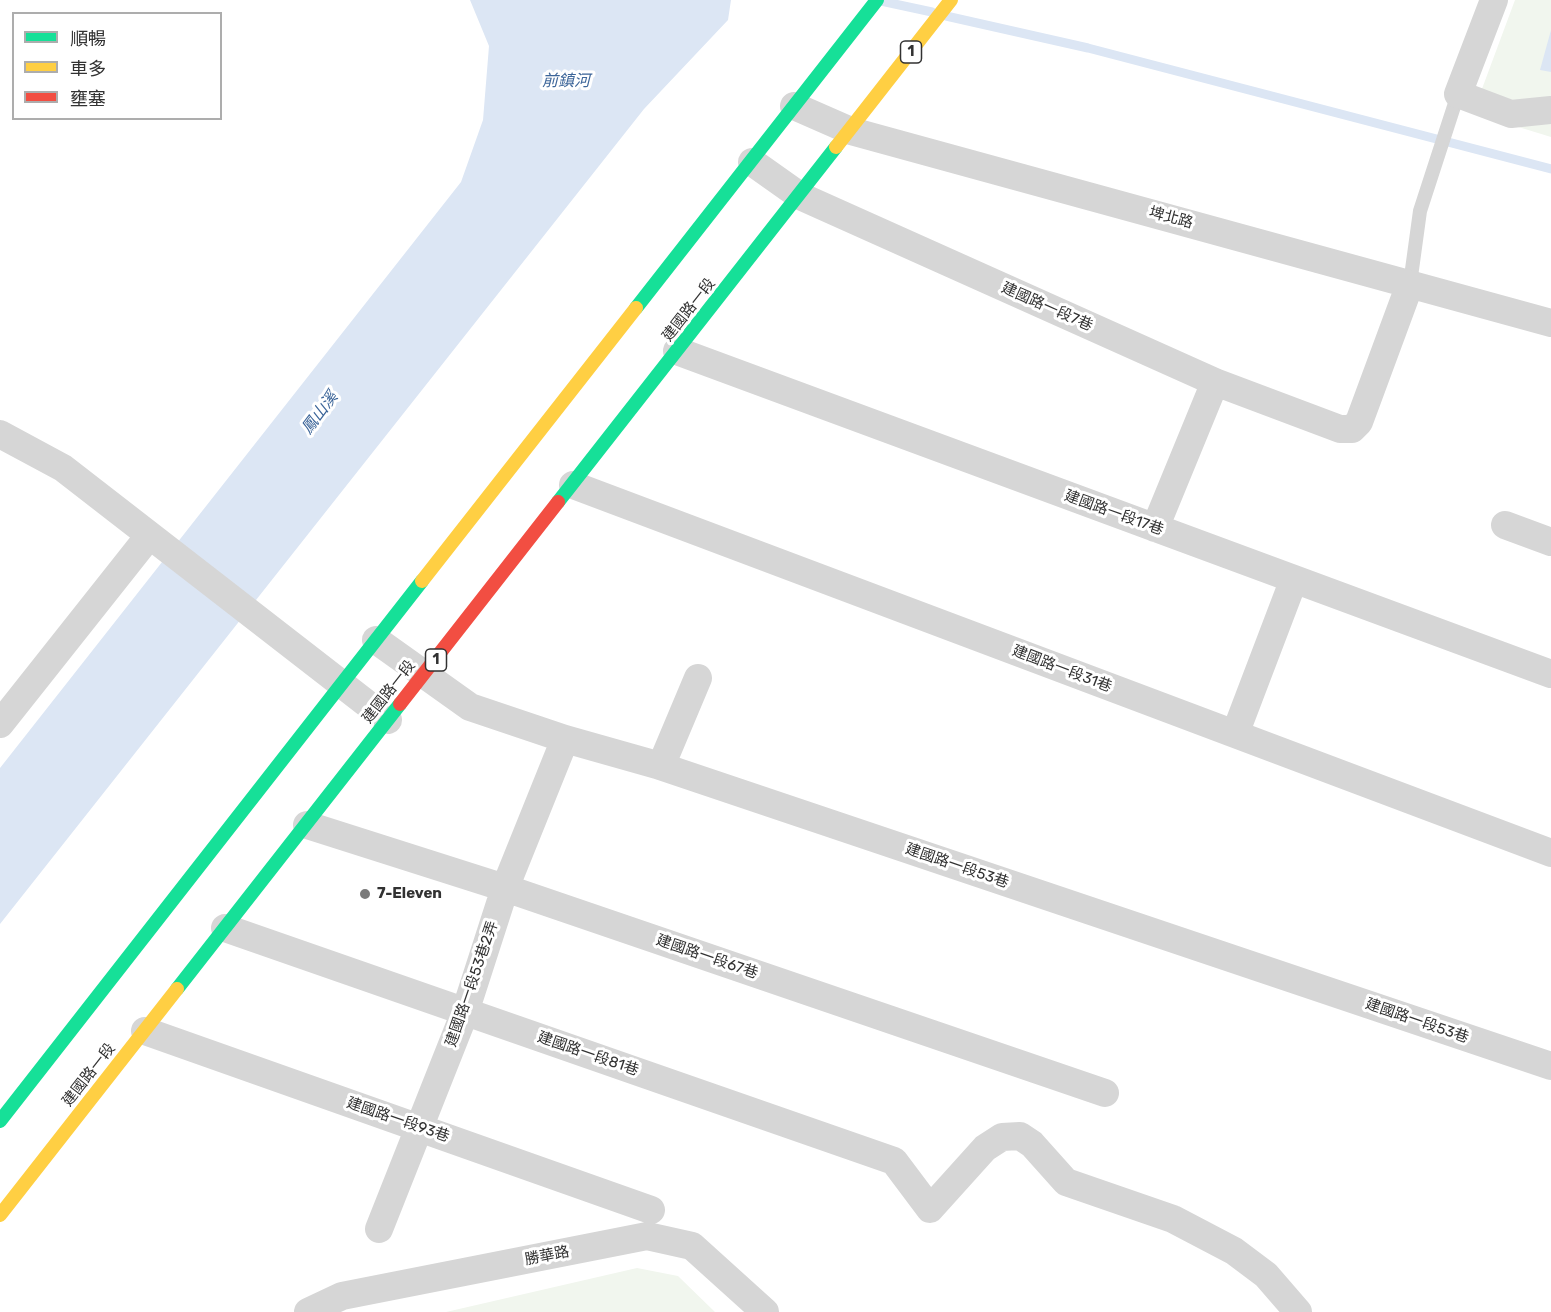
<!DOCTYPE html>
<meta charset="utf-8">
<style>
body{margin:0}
#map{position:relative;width:1551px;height:1312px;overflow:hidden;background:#fff;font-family:Rubik,"Noto Sans TC",sans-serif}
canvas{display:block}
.legend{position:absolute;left:12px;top:12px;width:210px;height:108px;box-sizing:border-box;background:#fff;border:2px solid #adadad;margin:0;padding:8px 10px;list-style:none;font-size:18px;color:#323232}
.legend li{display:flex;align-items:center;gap:12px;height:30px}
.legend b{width:30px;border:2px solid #adadad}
</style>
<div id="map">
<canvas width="1551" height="1312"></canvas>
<ul class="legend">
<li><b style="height:8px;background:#16e098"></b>順暢</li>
<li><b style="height:8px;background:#ffcf43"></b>車多</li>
<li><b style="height:8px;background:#f24e42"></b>壅塞</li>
</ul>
</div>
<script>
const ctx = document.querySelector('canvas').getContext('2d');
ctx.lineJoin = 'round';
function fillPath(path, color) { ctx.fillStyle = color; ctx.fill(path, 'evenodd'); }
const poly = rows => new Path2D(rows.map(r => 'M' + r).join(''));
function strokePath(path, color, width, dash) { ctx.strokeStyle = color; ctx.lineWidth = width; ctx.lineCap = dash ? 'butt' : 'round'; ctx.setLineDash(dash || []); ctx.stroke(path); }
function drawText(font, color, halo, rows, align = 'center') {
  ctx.font = font + ' Rubik,"Noto Sans TC",sans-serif'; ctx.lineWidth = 6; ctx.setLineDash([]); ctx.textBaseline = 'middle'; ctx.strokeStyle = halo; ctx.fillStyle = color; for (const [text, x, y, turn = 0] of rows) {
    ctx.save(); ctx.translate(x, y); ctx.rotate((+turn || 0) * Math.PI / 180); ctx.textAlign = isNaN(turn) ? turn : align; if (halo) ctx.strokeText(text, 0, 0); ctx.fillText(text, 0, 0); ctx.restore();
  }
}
const green = poly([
 [1515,0,1551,0,1551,137,1473,113],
 [637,1268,678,1276,715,1312,446,1312]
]);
const water = poly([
 [470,0,731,0,728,20,644,109,0,924,0,768,461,182,483,120,489,46],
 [1551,30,1551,72,1540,70]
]);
const stream = poly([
 [881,1,932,12],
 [946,16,1088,48,1551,169]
]);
const lane = poly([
 [1410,284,1420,211,1458,94]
]);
const street = poly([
 [1494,0,1458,94,1511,114,1551,110],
 [794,106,851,131,1551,323],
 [752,162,800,196,1215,382,1340,429,1352,429,1359,422,1410,284],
 [677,351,1551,674],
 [0,434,63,468,388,720],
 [573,485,1551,853],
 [1505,525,1551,542],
 [1155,528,1215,382],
 [376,640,470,707,565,739,657,765,1551,1066],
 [0,724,149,536],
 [1235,734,1294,579],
 [661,766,698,678],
 [307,825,505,888,1105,1093],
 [225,928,894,1161,930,1209,985,1148,1002,1137,1020,1136,1032,1144,1066,1182,1173,1219,1234,1251,1266,1275,1298,1312],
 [145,1031,651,1210],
 [379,1229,465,1012,505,888,565,739],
 [308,1312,342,1296,647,1236,692,1246,765,1312]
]);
const fast = poly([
 [636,308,877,0],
 [558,502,836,147],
 [177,989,400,704],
 [0,1121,422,581]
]);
const slow = poly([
 [836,147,951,0],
 [422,581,636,308],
 [0,1215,177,989]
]);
const jam = poly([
 [400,704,558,502]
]);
const markers = [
 [365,894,6,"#7a7a7a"]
];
const shields = [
 [911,52,21],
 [436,660,21]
];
const shieldNames = [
 ["1",911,52],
 ["1",436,660]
];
const streetNames = [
 ["埤北路",1171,218,15],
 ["建國路一段7巷",1047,307,24],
 ["建國路一段",689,310,-52],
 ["建國路一段17巷",1114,513,20],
 ["建國路一段31巷",1062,669,21],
 ["建國路一段",389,692,-52],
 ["建國路一段53巷",957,866,19],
 ["建國路一段67巷",707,957,19],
 ["建國路一段53巷2弄",472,984,-71],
 ["建國路一段53巷",1417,1021,19],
 ["建國路一段81巷",588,1054,19],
 ["建國路一段",89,1075,-52],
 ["建國路一段93巷",398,1120,19],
 ["勝華路",547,1256,-11]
];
const poiNames = [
 ["7-Eleven",377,894]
];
const waterNames = [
 ["前鎮河",566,81],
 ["鳳山溪",320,413,-53]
];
fillPath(green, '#f1f6ee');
fillPath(water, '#dce6f4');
strokePath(stream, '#dce6f4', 9);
strokePath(lane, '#d6d6d6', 14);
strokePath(street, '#d6d6d6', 28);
strokePath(fast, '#16e098', 14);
strokePath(slow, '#ffcf43', 14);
strokePath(jam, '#f24e42', 14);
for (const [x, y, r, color] of markers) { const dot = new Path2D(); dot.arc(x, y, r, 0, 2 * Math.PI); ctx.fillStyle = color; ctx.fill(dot); strokePath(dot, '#fff', 2); }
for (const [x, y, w] of shields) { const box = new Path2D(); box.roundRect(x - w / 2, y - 11, w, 22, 4.5); ctx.fillStyle = '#fff'; ctx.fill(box); strokePath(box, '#323232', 1.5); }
drawText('bold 14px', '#323232', null, shieldNames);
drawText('15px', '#323232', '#fff', streetNames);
drawText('bold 15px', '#323232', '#fff', poiNames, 'left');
drawText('italic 16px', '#3c6599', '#fff', waterNames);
</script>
